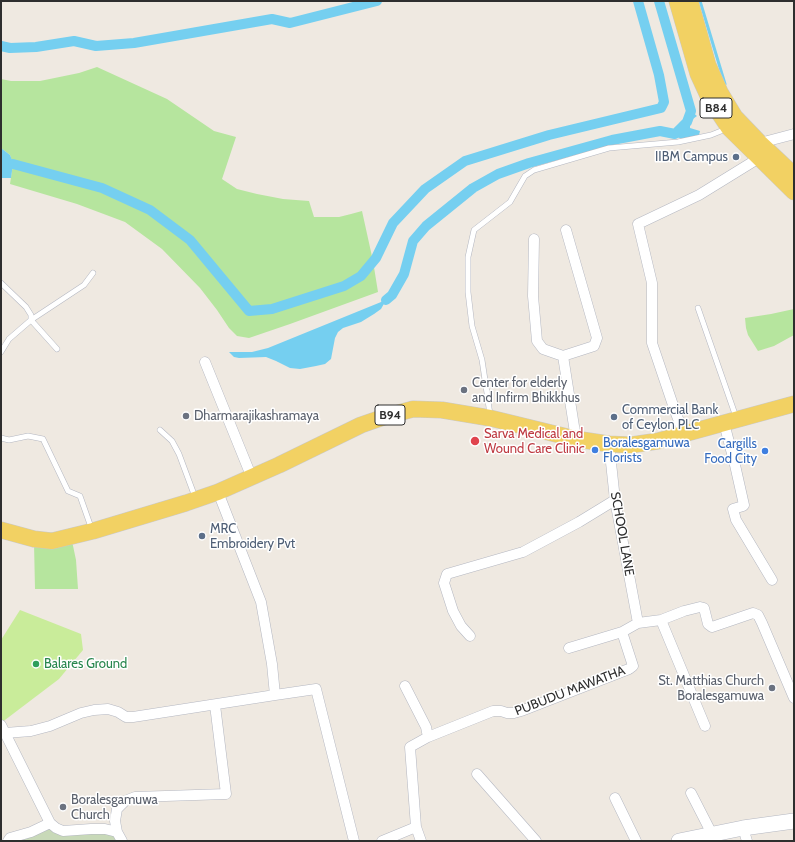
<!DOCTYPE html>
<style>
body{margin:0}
#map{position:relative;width:795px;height:842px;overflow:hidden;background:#efe9e1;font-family:Cabin,sans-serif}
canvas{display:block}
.frame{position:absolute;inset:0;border:2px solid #2e2e2e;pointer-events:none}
</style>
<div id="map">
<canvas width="795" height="842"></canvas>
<div class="frame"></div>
</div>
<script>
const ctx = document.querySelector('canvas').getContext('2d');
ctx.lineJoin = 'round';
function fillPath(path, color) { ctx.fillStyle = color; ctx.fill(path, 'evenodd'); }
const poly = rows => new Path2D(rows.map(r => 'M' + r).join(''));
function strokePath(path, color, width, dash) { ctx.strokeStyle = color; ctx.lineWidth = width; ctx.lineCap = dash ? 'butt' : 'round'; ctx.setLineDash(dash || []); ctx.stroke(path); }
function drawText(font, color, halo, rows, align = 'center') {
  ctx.font = font + ' Cabin,sans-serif'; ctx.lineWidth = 3; ctx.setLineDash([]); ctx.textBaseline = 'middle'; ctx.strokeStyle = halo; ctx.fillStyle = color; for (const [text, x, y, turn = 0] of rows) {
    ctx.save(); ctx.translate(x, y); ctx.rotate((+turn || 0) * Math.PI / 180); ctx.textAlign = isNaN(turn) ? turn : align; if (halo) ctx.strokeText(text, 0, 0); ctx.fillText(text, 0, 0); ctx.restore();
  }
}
const green = poly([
 [97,67,167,99,214,131,236,137,222,179,237,189,257,194,283,199,309,201,314,217,339,217,351,214,362,211,373,261,378,292,290,324,249,338,237,336,229,328,217,310,200,288,162,249,125,222,77,204,10,184,13,164,10,155,1,148,1,79,11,81,40,81,79,73],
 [794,309,794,335,774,346,758,351,748,335,746,328,745,318,771,314],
 [72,541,76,560,78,589,35,589,34,543]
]);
const cemetery = poly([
 [50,823,56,828,105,829,122,841,8,841]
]);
const pitch = poly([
 [20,610,81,634,83,650,59,679,1,723,1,640]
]);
const water = poly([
 [691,111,697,116,690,121,690,128,700,131,699,135,682,139,677,137,675,134],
 [1,148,10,155,12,160,13,164,11,178,1,178],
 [386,300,381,309,374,314,361,322,343,328,338,332,335,338,331,359,325,364,316,366,300,369,290,368,276,361,266,357,239,358,234,357,229,352,252,352,268,348]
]);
const stream = poly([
 [700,1,725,84]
]);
const canal = poly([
 [1,46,10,48,36,47,74,41,96,46,134,43,272,19,290,23,377,1],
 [13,164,102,188,150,210,190,240,249,311,272,309,344,286,361,276,376,258,393,223,425,189,465,161,549,135,661,108,664,102,659,75,638,1],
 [386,300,392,295,404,274,413,241,426,226,473,188,498,174,529,163,612,140,660,131,675,134,687,122,691,111,659,1]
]);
const lane = poly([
 [1,283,26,307,31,315,31,320,57,349],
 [698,308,736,417],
 [1,352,9,339,31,320,84,285,93,273],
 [490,415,487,393,482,360,472,326,468,292,468,257,474,230,510,202,525,176,534,170,609,148,678,142,711,135,726,129],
 [160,430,172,441,179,454,195,497],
 [1,438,9,440,28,436,43,439,68,491,80,496,92,530]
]);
const street = poly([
 [760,143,794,134],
 [534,239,533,296,537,341,543,349,563,356,594,346,597,338,566,230],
 [563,356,576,439],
 [205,362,252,478],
 [724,423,735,465,744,505,743,506,733,509,736,520,772,580],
 [684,434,675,411,652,343,652,283,638,224,699,195,759,158],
 [609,444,615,500,638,623],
 [218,492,261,602,272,664,275,695],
 [661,620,705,726],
 [470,636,461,626,453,611,444,583,447,574,523,552,579,522,615,500],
 [569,648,622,632,638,623,661,620,684,611,700,607,704,608,708,624,712,627,753,613,758,615,762,623,794,698],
 [405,686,426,727,428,737,410,747,416,827,421,841],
 [1,725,50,823,31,832,10,838,8,841],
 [5,733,31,731,50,726,81,713,94,710,108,709,118,712,126,717,133,717,275,695,316,689,354,841],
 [428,737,493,711,501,711,507,713,514,713,521,711,629,669,633,666,622,632],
 [477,774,536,841],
 [691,793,712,834],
 [615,798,636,841],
 [50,823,56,828,63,831,91,829,105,829,117,832,122,841],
 [743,828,747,841],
 [117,832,115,821,117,809,125,801,135,797,226,794,215,705],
 [382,841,416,827]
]);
const secondary = poly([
 [679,841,743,828,794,821]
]);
const primary = poly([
 [677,1,698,74,709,98,729,128,794,192],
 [690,1,708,65,720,92,735,117,760,143,794,175],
 [1,530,34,539,52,541,93,531,186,503,218,492,279,465,361,425,384,417,413,409,442,410,490,418,576,439,609,444,631,445,658,441,794,404]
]);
const markers = [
 [736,157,4,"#5c6f8a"],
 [464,390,4,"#6b7280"],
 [186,416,4,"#6b7280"],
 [614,417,4,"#5c6f8a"],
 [475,441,5,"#e0444e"],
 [595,450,4,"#3f7fe0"],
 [765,451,4,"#3f7fe0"],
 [202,536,4,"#5c6f8a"],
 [36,664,4,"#2e9e5b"],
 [772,688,4,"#6b7280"],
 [63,807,4,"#6b7280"]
];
const shields = [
 [716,108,32],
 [390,415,30]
];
const shieldNames = [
 ["B84",716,108],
 ["B94",390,415]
];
const serviceNames = [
 ["IIBM Campus",728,157,"right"],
 ["Commercial Bank",622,410],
 ["of Ceylon PLC",622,425],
 ["MRC",210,529],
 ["Embroidery Pvt",210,544]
];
const worshipNames = [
 ["Center for elderly",472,383],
 ["and Infirm Bhikkhus",472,398],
 ["Dharmarajikashramaya",194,416],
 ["St. Matthias Church",764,681,"right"],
 ["Boralesgamuwa",764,696,"right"],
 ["Boralesgamuwa",71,800],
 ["Church",71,815]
];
const healthNames = [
 ["Sarva Medical and",484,434],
 ["Wound Care Clinic",484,449]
];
const shopNames = [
 ["Boralesgamuwa",603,443],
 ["Florists",603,458],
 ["Cargills",757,444,"right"],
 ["Food City",757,459,"right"]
];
const streetNames = [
 ["SCHOOL LANE",622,534,80],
 ["PUBUDU MAWATHA",570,691,-21]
];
const leisureNames = [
 ["Balares Ground",44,664]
];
fillPath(green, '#b6e59e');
fillPath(cemetery, '#c8d9b8');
fillPath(pitch, '#c9ec9a');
fillPath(water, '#75cff0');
strokePath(stream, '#75cff0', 3);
strokePath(canal, '#75cff0', 10);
strokePath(lane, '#b4b7c1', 6);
strokePath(street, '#b4b7c1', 11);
strokePath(secondary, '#b4b7c1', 16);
strokePath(primary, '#c9c9c9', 17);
strokePath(lane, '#fff', 5);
strokePath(street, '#fff', 10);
strokePath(secondary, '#fff', 15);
strokePath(primary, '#f2d163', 16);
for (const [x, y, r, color] of markers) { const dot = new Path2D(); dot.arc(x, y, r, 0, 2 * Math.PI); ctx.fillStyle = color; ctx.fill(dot); strokePath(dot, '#fff', 1.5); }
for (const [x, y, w] of shields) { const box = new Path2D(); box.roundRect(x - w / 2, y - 10, w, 20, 3); ctx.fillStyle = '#fff'; ctx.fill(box); strokePath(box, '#2e2e2e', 1); }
drawText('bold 12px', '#2e2e2e', null, shieldNames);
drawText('13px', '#4e5e75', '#fff', serviceNames, 'left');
drawText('13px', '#5b616d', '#fff', worshipNames, 'left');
drawText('13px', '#be3a42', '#fff', healthNames, 'left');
drawText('13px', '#366cbe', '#fff', shopNames, 'left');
drawText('13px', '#2e2e2e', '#fff', streetNames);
drawText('13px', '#27864d', '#fff', leisureNames, 'left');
</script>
